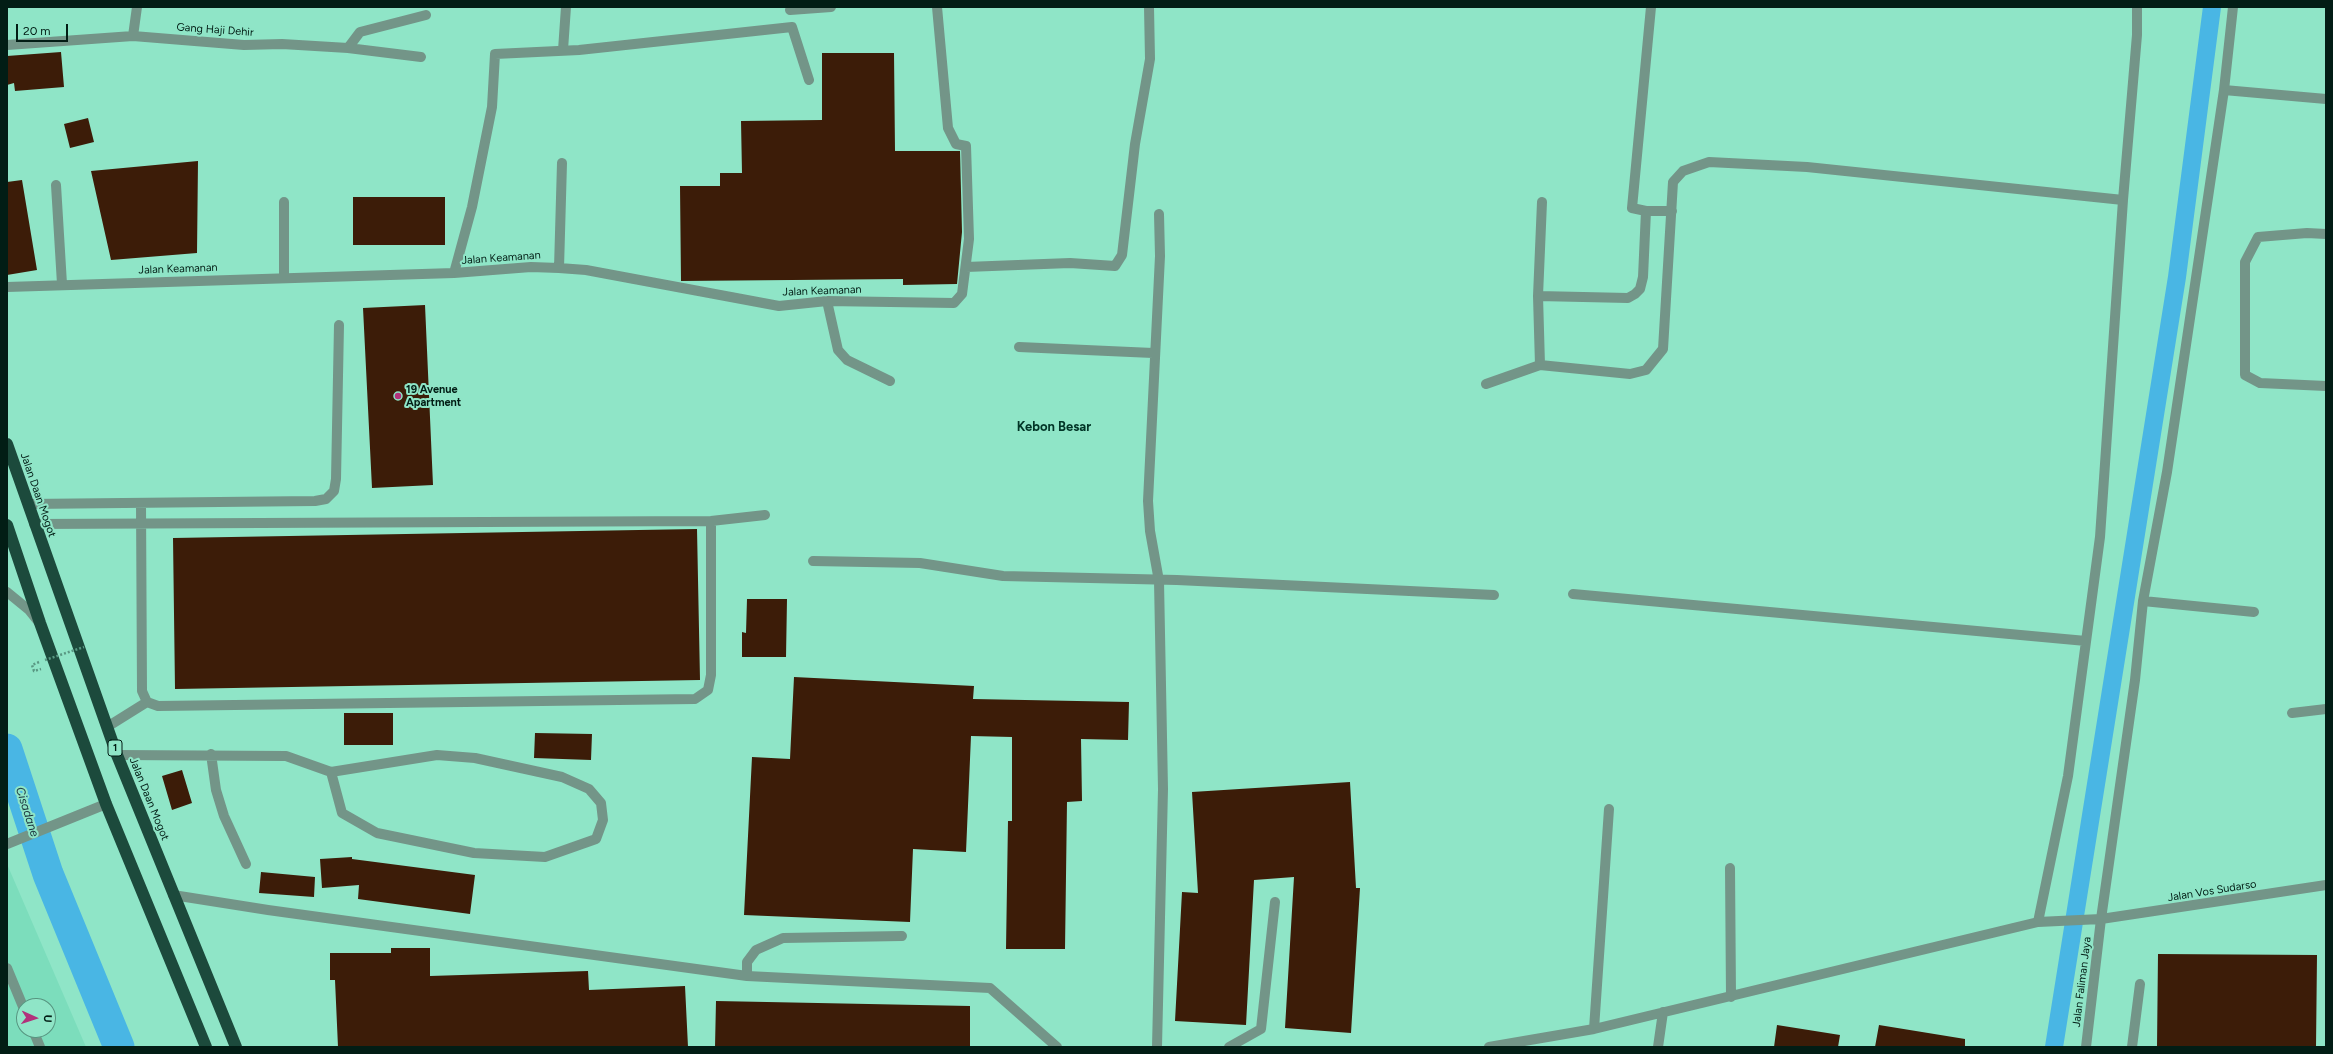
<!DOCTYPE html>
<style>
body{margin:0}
#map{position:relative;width:2333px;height:1054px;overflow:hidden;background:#8fe5c7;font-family:Figtree,sans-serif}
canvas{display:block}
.frame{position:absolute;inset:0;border:8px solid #021d15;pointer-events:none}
.north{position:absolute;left:16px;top:998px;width:40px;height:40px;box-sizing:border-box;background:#8fe5c7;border:1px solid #579580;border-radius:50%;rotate:93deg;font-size:11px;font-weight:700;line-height:16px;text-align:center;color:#021d15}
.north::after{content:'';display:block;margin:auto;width:14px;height:18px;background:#b2317b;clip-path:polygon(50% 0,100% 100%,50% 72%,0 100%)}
.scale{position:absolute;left:16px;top:24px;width:52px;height:18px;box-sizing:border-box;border:2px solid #021d15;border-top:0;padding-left:5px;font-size:12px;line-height:14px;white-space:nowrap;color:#021d15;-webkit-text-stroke:3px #8fe5c7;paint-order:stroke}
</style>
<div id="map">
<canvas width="2333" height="1054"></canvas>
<div class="frame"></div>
<div class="north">U</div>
<div class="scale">20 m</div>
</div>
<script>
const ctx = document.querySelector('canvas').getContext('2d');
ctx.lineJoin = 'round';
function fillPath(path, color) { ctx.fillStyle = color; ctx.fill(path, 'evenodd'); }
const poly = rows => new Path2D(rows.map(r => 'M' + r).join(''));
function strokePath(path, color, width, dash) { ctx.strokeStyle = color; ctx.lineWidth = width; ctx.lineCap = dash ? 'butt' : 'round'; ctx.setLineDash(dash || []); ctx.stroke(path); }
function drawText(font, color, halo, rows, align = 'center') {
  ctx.font = font + ' Figtree,sans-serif'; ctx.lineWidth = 4; ctx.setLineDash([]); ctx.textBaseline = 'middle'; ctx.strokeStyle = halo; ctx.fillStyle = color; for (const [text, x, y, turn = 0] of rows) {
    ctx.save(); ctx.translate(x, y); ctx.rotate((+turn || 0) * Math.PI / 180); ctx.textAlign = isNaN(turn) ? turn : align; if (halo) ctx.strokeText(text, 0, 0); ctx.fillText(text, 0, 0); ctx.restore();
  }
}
const built = poly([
 [7,864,86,1047,7,1047],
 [24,1006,48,1006,48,1030,24,1030]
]);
const canal = poly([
 [2054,1047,2177,277,2212,7]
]);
const river = poly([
 [7,749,48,874,119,1047]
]);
const building = poly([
 [61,52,64,87,15,91,14,83,7,85,7,56],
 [822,53,894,53,895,151,960,151,962,232,957,284,903,285,903,279,681,281,680,186,720,186,720,173,742,173,741,121,822,120],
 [88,118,94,142,70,148,64,124],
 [198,161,197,253,111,260,91,171],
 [22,180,37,270,7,275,7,182],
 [353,197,445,197,445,245,353,245],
 [425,305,433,485,372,488,363,308],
 [697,529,700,680,175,689,173,538],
 [747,599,787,599,786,657,742,657,742,632,746,633],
 [794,677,974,686,973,699,1129,702,1128,740,1081,739,1082,801,1067,802,1065,949,1006,949,1008,821,1012,821,1012,737,971,736,966,852,913,849,910,922,744,915,752,757,790,759],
 [344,713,393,713,393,745,344,745],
 [535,733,592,734,591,760,534,758],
 [182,770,192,803,172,810,162,776],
 [1350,782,1356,888,1360,888,1351,1033,1285,1028,1294,877,1254,880,1246,1025,1175,1021,1182,892,1198,893,1192,792],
 [352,857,352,859,475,875,470,914,358,899,359,885,322,888,320,859],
 [261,872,315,877,314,897,259,893],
 [391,948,430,948,430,976,588,971,589,990,685,986,688,1047,338,1047,335,980,330,980,330,953,391,953],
 [2158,954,2317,955,2316,1047,2157,1047],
 [716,1001,970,1006,970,1047,715,1047],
 [1777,1025,1840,1035,1838,1047,1774,1047],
 [1879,1025,1965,1039,1965,1047,1875,1047]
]);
const path = poly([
 [39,662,32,665,34,671,41,669]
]);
const minor = poly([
 [1651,7,1632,208,1646,211,1672,211],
 [790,10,831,7],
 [133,36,137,7],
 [7,45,133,36,244,45,282,44,348,48,421,57],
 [348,48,360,32,426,15],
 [563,50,566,7],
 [2224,90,2326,99],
 [56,185,62,284],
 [1542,202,1538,296,1628,298,1635,294,1640,289,1643,277,1646,211],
 [2326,234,2307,233,2258,237,2245,262,2245,375,2260,383,2326,386],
 [966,267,1070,263,1115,266,1122,255,1135,144,1150,59,1149,7],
 [559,268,562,163],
 [454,273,472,207,492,107,495,54,579,50,792,27,809,80],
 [284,278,284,202],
 [7,287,454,273,531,267,559,268,586,270,779,306,827,301,954,303,962,294,969,239,966,146,956,144,948,128,937,7],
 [1538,296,1540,365],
 [827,301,838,350,847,360,890,381],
 [1019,347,1153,353],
 [1486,384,1540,365,1630,374,1646,370,1663,349,1673,182,1683,171,1709,162,1807,167,2123,200],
 [141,503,142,691,147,702],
 [28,504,315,501,326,499,334,491,336,479,339,325],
 [34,524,711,521,765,515],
 [813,561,920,563,1003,576,1177,580,1494,595],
 [7,592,29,610,37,620],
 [1573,594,2086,641],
 [2143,601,2254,612],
 [147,702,158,706,695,699,708,690,711,675,711,521],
 [2292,713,2326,709],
 [107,727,147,702],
 [211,754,216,790,224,816,246,864],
 [117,755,286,756,331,772,342,813,377,833,474,853,545,857,596,839,603,820,601,803,589,789,562,777,475,758,437,755,331,772],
 [7,844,106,804],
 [1730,868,1731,997],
 [173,895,268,910,747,976,990,988,1057,1047],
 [2038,922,2068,776,2100,537,2123,200,2137,35,2137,7],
 [7,968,24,1009],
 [747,976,747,962,756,950,783,938,902,936],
 [1594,1029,1609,809],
 [33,1030,40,1047],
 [1157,1047,1163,789,1159,581,1150,531,1148,501,1160,256,1159,214],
 [1229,1047,1261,1029,1275,902],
 [1489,1047,1594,1029,2038,922,2101,919,2326,885],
 [1658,1047,1663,1012],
 [2086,1047,2101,919,2135,680,2143,601,2167,472,2186,345,2224,90,2233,7],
 [2132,1047,2140,984]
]);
const highway = poly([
 [7,444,117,755,236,1047],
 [7,525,40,623,106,804,206,1047]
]);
const pathBridge = poly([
 [45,660,84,647]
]);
const markers = [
 [398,396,4,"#b2317b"]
];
const shields = [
 [115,748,14]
];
const shieldNames = [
 ["1",115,748]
];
const streetNames = [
 ["Gang Haji Dehir",215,30,4],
 ["Jalan Keamanan",501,258,-4],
 ["Jalan Keamanan",178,269,-2],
 ["Jalan Keamanan",822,291,-2],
 ["Jalan Daan Mogot",38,495,71],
 ["Jalan Daan Mogot",149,799,68],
 ["Jalan Vos Sudarso",2212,891,-9],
 ["Jalan Faliman Jaya",2082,982,-83]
];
const poiNames = [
 ["19 Avenue",406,390],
 ["Apartment",406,403]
];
const waterNames = [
 ["Cisadane",27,812,72]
];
const quarterNames = [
 ["Kebon Besar",1054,427]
];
fillPath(built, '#7cddbc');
strokePath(canal, '#49b6e4', 18);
strokePath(river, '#49b6e4', 31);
fillPath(building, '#3c1c08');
strokePath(path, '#599883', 2.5, [2, 2]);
strokePath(minor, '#739588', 10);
strokePath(highway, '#1c4a3c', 12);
strokePath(pathBridge, '#599883', 2.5, [2, 2]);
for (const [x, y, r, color] of markers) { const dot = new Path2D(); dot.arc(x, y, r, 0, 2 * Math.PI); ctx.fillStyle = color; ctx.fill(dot); strokePath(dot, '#8fe5c7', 1.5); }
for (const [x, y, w] of shields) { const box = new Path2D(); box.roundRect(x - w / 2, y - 8, w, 16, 3); ctx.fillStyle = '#8fe5c7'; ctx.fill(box); strokePath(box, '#021d15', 1); }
drawText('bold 10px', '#021d15', null, shieldNames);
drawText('11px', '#021d15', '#8fe5c7', streetNames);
drawText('bold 11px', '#021d15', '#8fe5c7', poiNames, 'left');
drawText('italic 12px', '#1c343f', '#8fe5c7', waterNames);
drawText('bold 13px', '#023527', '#8fe5c7', quarterNames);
</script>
